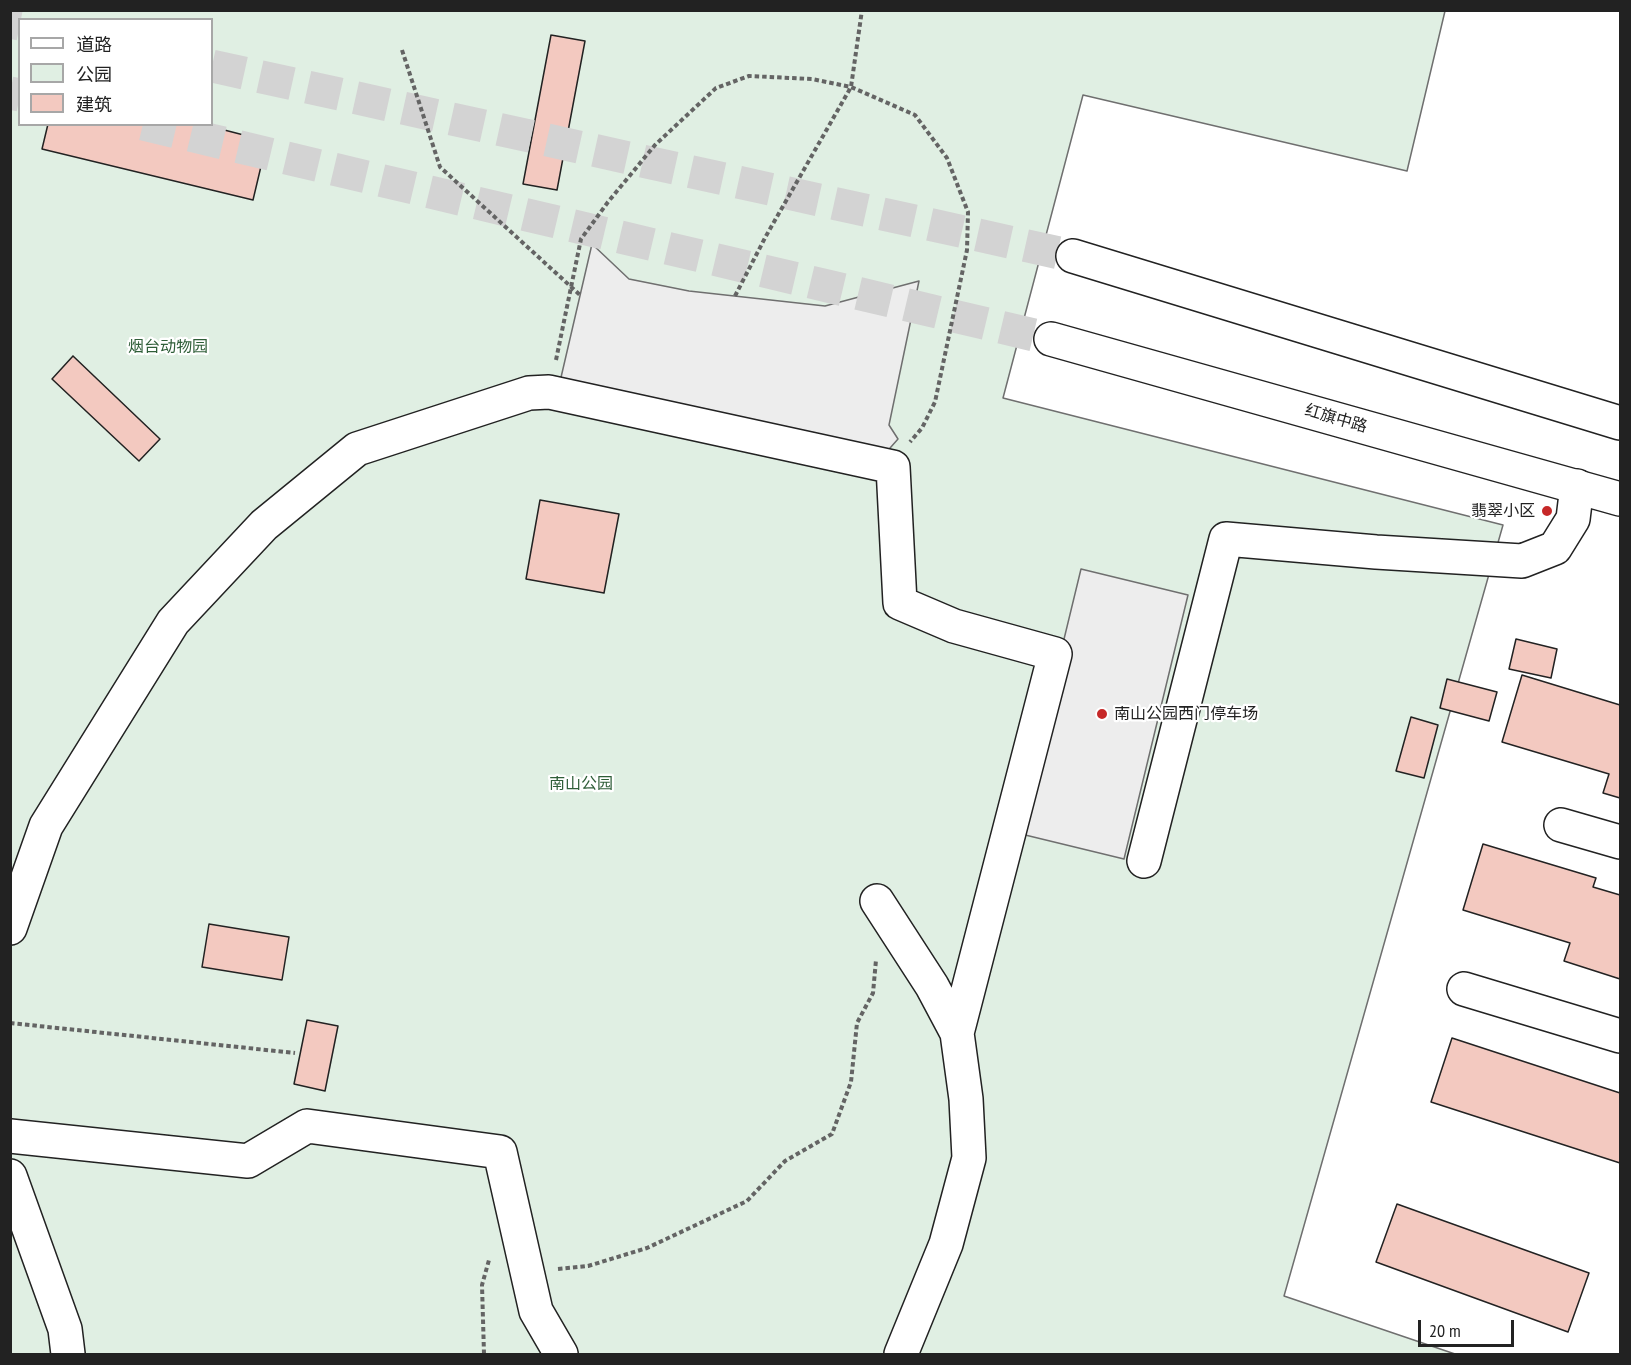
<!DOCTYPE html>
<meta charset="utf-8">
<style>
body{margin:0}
#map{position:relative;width:1631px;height:1365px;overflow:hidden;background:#fff;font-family:"PT Sans Narrow","Noto Sans SC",sans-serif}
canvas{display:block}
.frame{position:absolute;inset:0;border:12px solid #222;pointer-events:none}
.legend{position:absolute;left:18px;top:18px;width:195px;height:108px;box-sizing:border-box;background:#fff;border:2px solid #a7a7a7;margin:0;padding:8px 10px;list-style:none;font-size:18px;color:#222}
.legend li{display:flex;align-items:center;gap:12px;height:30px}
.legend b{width:30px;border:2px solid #a7a7a7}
.scale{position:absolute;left:1418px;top:1320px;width:96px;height:27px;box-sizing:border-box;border:3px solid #222;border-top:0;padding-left:8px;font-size:18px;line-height:21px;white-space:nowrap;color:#222;-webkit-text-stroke:4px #fff;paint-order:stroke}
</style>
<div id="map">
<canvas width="1631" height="1365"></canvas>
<div class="frame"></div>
<ul class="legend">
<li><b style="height:8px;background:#fff"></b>道路</li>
<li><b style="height:16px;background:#e0efe3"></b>公园</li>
<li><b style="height:16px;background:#f3c9c0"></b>建筑</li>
</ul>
<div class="scale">20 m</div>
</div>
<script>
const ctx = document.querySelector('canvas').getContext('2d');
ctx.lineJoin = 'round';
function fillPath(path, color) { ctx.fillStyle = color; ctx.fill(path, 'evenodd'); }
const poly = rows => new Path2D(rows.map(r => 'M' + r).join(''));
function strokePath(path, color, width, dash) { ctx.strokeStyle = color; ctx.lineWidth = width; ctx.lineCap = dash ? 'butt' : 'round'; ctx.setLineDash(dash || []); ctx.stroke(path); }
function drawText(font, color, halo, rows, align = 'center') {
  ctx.font = font + ' "PT Sans Narrow","Noto Sans SC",sans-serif'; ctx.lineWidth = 4.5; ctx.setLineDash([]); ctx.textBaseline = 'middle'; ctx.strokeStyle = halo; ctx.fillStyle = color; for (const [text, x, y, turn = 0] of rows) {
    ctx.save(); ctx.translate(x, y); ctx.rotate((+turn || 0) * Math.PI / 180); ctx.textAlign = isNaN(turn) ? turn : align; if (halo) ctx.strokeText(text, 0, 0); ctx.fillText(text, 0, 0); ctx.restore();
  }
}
const green = poly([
 [11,11,1445,11,1407,171,1083,95,1003,398,1503,525,1284,1296,1455,1354,11,1354,11,11],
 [20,20,212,20,212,124,20,124,20,20]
]);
const parking = poly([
 [592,244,629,279,689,291,825,306,919,281,889,425,898,439,883,456,559,386,592,244],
 [1081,569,1188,595,1124,859,1017,833,1081,569]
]);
const building = poly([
 [551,35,585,41,557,190,523,184,551,35],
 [48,124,201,124,267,141,253,200,42,149,48,124],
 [73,356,160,439,139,461,52,379,73,356],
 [540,500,619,514,604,593,526,579,540,500],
 [1516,639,1557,649,1551,678,1509,669,1516,639],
 [1522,675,1620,705,1620,798,1603,793,1609,774,1502,742,1522,675],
 [1447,679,1497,692,1489,721,1440,708,1447,679],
 [1411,717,1438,725,1424,778,1396,771,1411,717],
 [1483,844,1596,878,1593,887,1620,895,1620,979,1564,961,1570,943,1463,910,1483,844],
 [209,924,289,937,282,980,202,967,209,924],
 [307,1020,338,1026,325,1091,294,1084,307,1020],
 [1452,1038,1620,1093,1620,1163,1431,1102,1452,1038],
 [1397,1204,1589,1273,1568,1332,1376,1262,1397,1204]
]);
const majorTunnel = poly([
 [10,22,20,24],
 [212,66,1073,256],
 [10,93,20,95],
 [143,124,1051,339]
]);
const path = poly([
 [402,50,440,167,580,295],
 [735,296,766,236,851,87,862,10],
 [556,360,581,239,608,202,655,145,716,88,749,76,812,79,851,87,915,115,947,158,968,212,967,250,935,402,922,428,910,442],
 [10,1023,295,1053],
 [558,1269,588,1266,647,1248,747,1201,785,1161,832,1134,851,1082,857,1023,873,993,876,960],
 [484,1354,482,1285,489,1260]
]);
const minor = poly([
 [1561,825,1620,842],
 [1144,861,1226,539,1376,552,1522,561,1555,548,1573,519,1577,486],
 [877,901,932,986,957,1033],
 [10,928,46,826,173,622,264,525,357,449,529,393,549,392,893,467,900,603,954,626,1055,654,957,1033,966,1099,969,1158,946,1244,901,1354],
 [1464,989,1620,1036],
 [10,1136,248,1161,307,1126,500,1152,536,1311,561,1354],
 [10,1176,65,1329,68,1354]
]);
const major = poly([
 [1073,256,1620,423],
 [1051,339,1620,499]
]);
const markers = [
 [1547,511,6,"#c62828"],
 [1102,714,6,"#c62828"]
];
const parkNames = [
 ["烟台动物园",168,347],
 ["南山公园",581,784]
];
const streetNames = [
 ["红旗中路",1336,419,16]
];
const poiNames = [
 ["翡翠小区",1535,511],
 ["南山公园西门停车场",1114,714,"left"]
];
fillPath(green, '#e0efe3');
strokePath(green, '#6f6f6f', 1.5);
fillPath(parking, '#ededed');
strokePath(parking, '#6f6f6f', 1.5);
fillPath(building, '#f3c9c0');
strokePath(building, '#222', 1.5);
strokePath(majorTunnel, '#d3d3d3', 33, [33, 16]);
strokePath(minor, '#222', 36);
strokePath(major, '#222', 36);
strokePath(path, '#646464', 4, [4.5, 3]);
strokePath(minor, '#fff', 33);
strokePath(major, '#fff', 33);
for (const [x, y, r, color] of markers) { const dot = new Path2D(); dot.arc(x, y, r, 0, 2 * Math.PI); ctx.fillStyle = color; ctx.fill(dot); strokePath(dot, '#fff', 2); }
drawText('16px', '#2f5e38', '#fff', parkNames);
drawText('16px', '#222', '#fff', streetNames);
drawText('16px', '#222', '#fff', poiNames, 'right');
</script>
